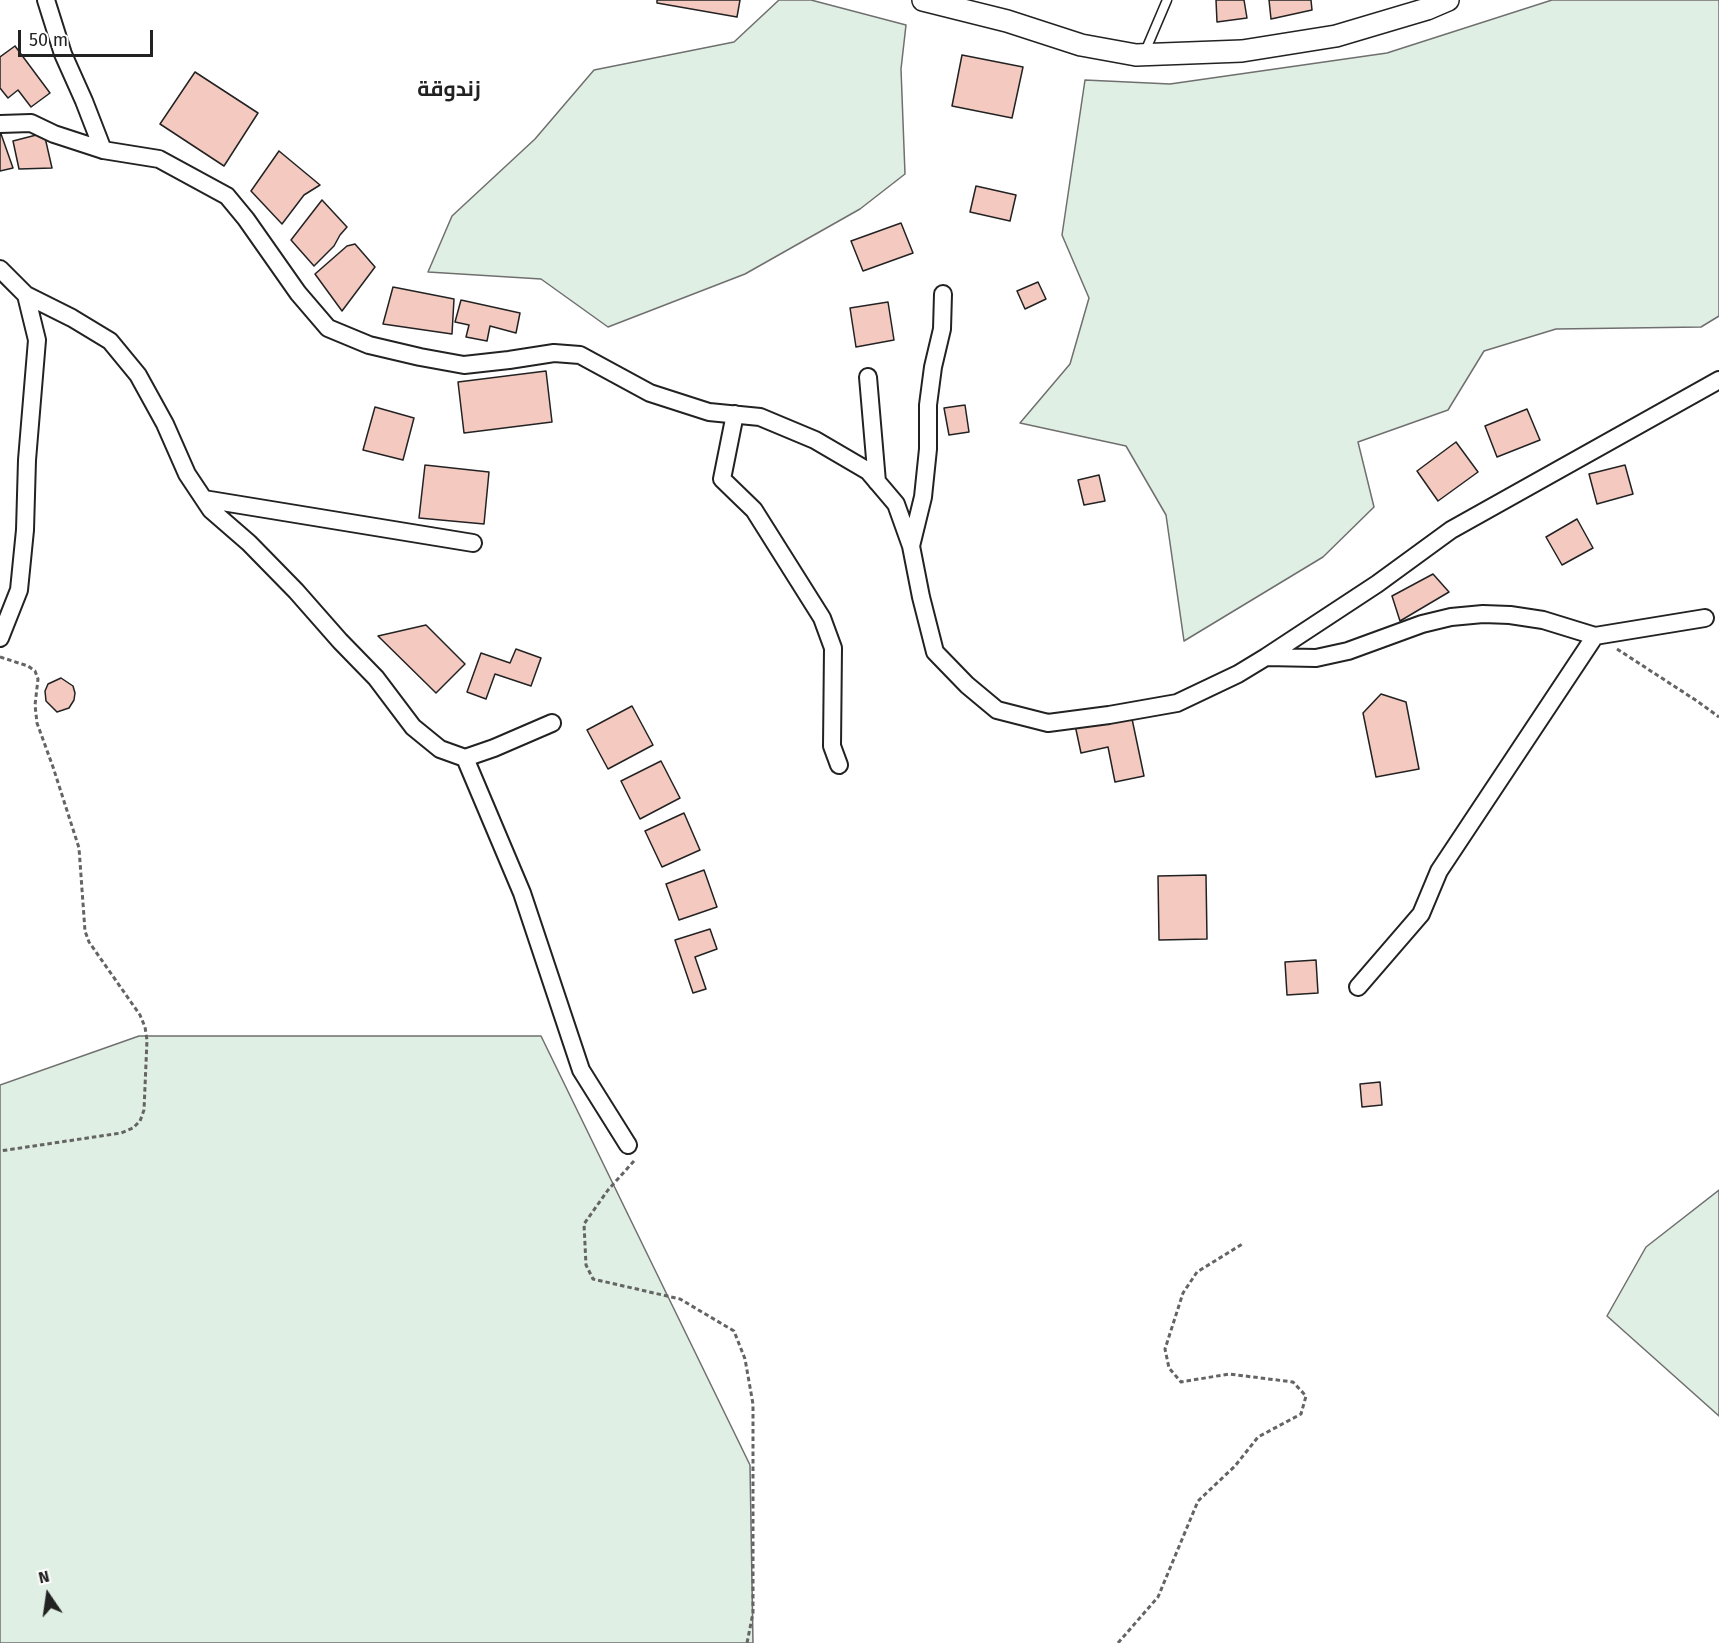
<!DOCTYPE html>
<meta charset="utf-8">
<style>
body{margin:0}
#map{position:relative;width:1719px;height:1643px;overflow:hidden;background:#fff;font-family:"Fira Sans",sans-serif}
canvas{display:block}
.north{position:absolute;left:18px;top:1565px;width:60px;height:60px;-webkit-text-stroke:4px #fff;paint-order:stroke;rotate:347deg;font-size:16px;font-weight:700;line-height:24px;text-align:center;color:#222}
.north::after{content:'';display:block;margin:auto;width:21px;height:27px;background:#222;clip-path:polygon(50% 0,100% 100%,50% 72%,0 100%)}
.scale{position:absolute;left:18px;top:30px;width:135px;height:27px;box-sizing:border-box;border:3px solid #222;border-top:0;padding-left:8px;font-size:18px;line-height:21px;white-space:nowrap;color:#222;-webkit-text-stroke:4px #fff;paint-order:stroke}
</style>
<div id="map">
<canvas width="1719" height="1643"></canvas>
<div class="north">N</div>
<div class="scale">50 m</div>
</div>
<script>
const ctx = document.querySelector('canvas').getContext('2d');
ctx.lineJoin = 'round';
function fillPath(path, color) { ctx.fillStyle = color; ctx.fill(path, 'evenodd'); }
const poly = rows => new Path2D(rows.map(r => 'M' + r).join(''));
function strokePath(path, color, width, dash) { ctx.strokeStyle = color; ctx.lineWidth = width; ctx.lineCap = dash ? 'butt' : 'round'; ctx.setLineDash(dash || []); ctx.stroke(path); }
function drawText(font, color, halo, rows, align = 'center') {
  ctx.font = font + ' "Fira Sans",Cairo,sans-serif'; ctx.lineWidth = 4.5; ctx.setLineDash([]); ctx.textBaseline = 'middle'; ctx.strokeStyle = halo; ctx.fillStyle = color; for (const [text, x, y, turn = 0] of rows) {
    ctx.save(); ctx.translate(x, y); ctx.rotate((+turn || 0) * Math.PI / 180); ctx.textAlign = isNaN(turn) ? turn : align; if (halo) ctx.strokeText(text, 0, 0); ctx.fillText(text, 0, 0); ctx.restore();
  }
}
const green = poly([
 [779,0,811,0,906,25,901,69,905,174,860,209,745,274,608,327,541,279,428,272,452,216,535,139,594,70,734,42,779,0],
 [1552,0,1719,0,1719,316,1701,327,1556,329,1484,351,1448,410,1358,442,1374,507,1323,557,1184,641,1166,515,1126,446,1020,423,1070,364,1089,298,1062,235,1085,80,1170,84,1387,53,1552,0],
 [139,1036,541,1036,750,1465,753,1643,0,1643,0,1085,139,1036],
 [1719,1190,1719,1416,1607,1316,1646,1247,1719,1190]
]);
const building = poly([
 [657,0,740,0,737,17,657,3,657,0],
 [1216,0,1244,0,1247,18,1217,22,1216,0],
 [1269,0,1311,0,1312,10,1271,19,1269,0],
 [15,46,50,93,31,107,18,90,8,98,0,88,0,57,15,46],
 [962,55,1023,67,1012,118,952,106,962,55],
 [195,72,258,113,224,166,160,124,195,72],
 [0,131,13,168,0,171,0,131],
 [44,133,52,168,19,169,13,141,44,133],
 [279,151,320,185,304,195,282,224,251,191,279,151],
 [976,186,1016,195,1010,221,970,212,976,186],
 [322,200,347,227,340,235,334,246,314,266,291,240,322,200],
 [901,223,913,253,863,271,851,241,901,223],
 [355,244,375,267,342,311,315,274,347,246,355,244],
 [1038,282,1046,299,1025,309,1017,291,1038,282],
 [393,287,454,299,452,334,383,324,393,287],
 [461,300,520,313,516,333,490,326,487,341,466,337,469,325,455,322,461,300],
 [888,302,894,340,856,347,850,308,888,302],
 [546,371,552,422,464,433,458,382,546,371],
 [965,405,969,432,949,435,944,408,965,405],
 [375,407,414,418,403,460,363,450,375,407],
 [1527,409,1540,440,1497,457,1485,426,1527,409],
 [1456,442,1478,472,1438,501,1417,471,1456,442],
 [425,465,489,472,484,524,419,518,425,465],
 [1625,465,1633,494,1597,504,1589,474,1625,465],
 [1099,475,1105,501,1084,505,1078,480,1099,475],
 [1577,519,1593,548,1562,565,1546,537,1577,519],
 [1433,574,1449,592,1400,621,1392,596,1433,574],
 [426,625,465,664,436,693,378,636,426,625],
 [516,649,541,658,531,686,495,674,486,699,467,692,481,653,510,663,516,649],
 [61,678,73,686,75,693,74,700,69,708,57,712,46,701,45,691,48,684,61,678],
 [1381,694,1406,702,1419,769,1376,777,1363,713,1381,694],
 [632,706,653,745,608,769,587,730,632,706],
 [1131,714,1144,776,1115,782,1108,747,1081,753,1075,725,1131,714],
 [661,761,680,798,640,819,621,781,661,761],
 [684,813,700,850,662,867,645,831,684,813],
 [704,870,717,907,679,920,666,884,704,870],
 [1206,875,1207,939,1159,940,1158,876,1206,875],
 [710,929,717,949,695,957,706,989,693,993,675,940,710,929],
 [1316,960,1318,993,1287,995,1285,962,1316,960],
 [1380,1082,1382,1105,1362,1107,1360,1084,1380,1082]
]);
const path = poly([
 [1617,649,1697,701,1719,717],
 [0,657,28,666,35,671,38,679,35,705,37,723,53,767,79,848,85,931,89,942,140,1015,145,1027,147,1040,144,1110,140,1121,133,1128,121,1133,0,1151],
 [634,1161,608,1190,584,1224,586,1265,593,1279,680,1299,734,1331,745,1359,753,1404,753,1613,747,1643],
 [1118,1643,1158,1597,1198,1501,1235,1466,1258,1437,1301,1414,1306,1396,1293,1382,1229,1374,1181,1382,1169,1368,1165,1349,1183,1293,1197,1272,1244,1243]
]);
const service = poly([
 [1144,54,1167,0]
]);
const minor = poly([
 [46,0,63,54,84,101,103,150],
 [0,124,31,123,54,134,103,150,159,159,227,196,246,219,298,293,328,328,369,345,420,357,464,365,509,360,554,353,580,355,650,393,709,412,760,417,815,440,868,471,896,504,911,546,921,597,935,652,967,685,997,710,1048,723,1109,715,1177,703,1238,674,1266,657,1377,584,1451,530,1719,380],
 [0,269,26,295,72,318,110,341,138,375,165,424,187,474,211,510,249,543,296,591,340,641,376,678,413,727,440,749,465,758,494,748,552,723],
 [868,377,877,482],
 [735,414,722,479,754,510,822,618,833,648,832,746,839,765],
 [204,499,473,543],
 [911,546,923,497,928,449,928,405,933,367,942,329,943,294],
 [0,638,19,590,25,530,27,460,37,340,26,295],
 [1266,657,1316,658,1348,651,1422,624,1451,617,1483,614,1510,615,1543,620,1595,636,1705,618],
 [465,758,522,893,581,1070,628,1145],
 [1358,987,1421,914,1439,871,1595,636]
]);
const tertiary = poly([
 [923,0,1007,21,1081,45,1136,55,1242,51,1336,36,1427,9,1448,0]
]);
const quarterNames = [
 ["زندوقة",449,90]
];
fillPath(green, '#e0efe3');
strokePath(green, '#6f6f6f', 1.5);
fillPath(building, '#f3c9c0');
strokePath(building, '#222', 1.5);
strokePath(service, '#222', 11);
strokePath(minor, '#222', 20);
strokePath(tertiary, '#222', 24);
strokePath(path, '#646464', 3, [4.5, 3]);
strokePath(service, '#fff', 8);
strokePath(minor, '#fff', 16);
strokePath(tertiary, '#fff', 21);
drawText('bold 21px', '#222', '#fff', quarterNames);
</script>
